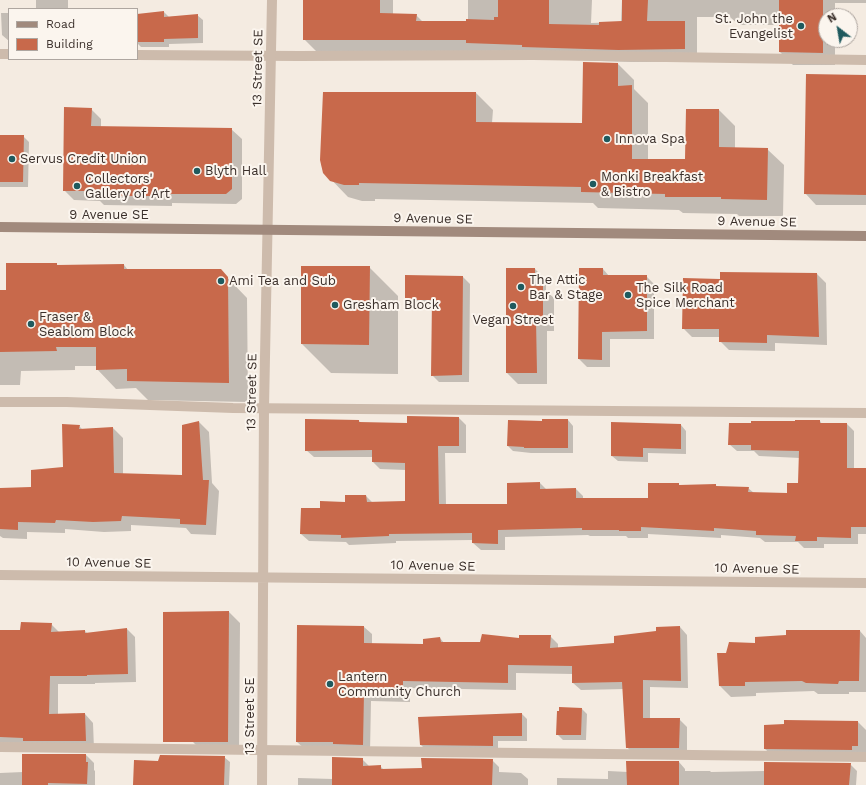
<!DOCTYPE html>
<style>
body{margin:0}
#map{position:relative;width:866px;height:785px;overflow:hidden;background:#f4ebe1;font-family:"Work Sans",sans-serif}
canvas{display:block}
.legend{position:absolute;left:8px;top:8px;width:130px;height:52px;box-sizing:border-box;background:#fbf5ee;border:1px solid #aea6a0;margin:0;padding:5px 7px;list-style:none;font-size:12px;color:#3b302b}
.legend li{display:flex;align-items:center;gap:8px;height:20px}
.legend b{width:20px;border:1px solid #aea6a0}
.north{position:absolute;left:818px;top:8px;width:40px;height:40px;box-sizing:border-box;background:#fbf5ee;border:1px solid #aea6a0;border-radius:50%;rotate:329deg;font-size:11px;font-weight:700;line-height:16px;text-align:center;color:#3b302b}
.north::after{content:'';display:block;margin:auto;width:14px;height:18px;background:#1f5a5e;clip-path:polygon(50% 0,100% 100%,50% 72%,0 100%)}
</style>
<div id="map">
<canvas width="866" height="785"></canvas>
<ul class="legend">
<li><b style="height:5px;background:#a18a7d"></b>Road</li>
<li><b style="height:11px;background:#c8694b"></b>Building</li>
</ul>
<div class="north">N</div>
</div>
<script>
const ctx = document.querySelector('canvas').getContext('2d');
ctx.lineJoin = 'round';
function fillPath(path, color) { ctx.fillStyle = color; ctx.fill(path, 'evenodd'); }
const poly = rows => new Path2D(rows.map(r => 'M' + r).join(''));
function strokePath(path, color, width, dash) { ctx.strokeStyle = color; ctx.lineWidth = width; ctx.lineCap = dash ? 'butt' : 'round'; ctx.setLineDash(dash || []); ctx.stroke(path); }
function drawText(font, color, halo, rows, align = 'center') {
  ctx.font = font + ' "Work Sans",sans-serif'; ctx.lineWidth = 4; ctx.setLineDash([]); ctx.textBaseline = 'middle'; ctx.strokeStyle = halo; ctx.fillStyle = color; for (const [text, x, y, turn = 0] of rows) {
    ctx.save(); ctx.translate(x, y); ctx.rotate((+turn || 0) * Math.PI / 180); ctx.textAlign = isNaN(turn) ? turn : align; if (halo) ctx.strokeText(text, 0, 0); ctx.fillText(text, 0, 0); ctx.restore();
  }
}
const shadow = poly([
 [36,0,68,0,68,9,36,9],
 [304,0,393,0,393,14,416,15,423,22,467,22,468,20,468,0,592,0,591,23,621,22,622,0,866,0,866,3,835,3,835,16,826,16,826,40,835,40,835,65,793,65,780,52,780,25,739,25,730,17,697,17,697,62,631,62,317,52,304,39],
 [164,12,169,17,197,15,203,20,203,43,169,44,169,47,141,47,137,43,137,15],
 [1,13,9,13,9,41,2,35],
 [618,64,634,80,634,89,648,103,648,160,686,160,719,110,735,126,735,148,767,149,784,165,783,216,739,216,737,214,683,213,679,210,598,208,593,203,375,199,375,201,362,201,348,197,324,172,321,164,324,93,476,93,493,110,492,123,583,124],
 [866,75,866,205,816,205,805,193],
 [91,109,101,119,101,127,231,129,242,139,242,199,236,204,172,203,172,206,104,205,100,201,74,200,64,190],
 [0,136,23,136,29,142,28,187,0,187],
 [56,264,59,266,124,265,128,270,220,270,247,298,248,402,148,400,136,388,116,389,97,369,97,366,75,366,75,370,21,371,20,385,0,385,0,291,7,291],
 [302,267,369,267,398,296,398,374,331,373,302,344],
 [535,269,546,280,546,291,554,298,554,331,547,331,547,384,518,384,507,373],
 [603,269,609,276,646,276,654,284,654,339,610,339,610,367,587,367,579,359],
 [817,274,826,283,827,345,775,343,775,351,729,350,720,341,720,337,692,337,683,328,721,280],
 [406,276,463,277,470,284,469,382,439,382,432,375,433,306,413,306,406,299],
 [459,418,466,425,466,453,445,453,446,505,508,505,508,484,540,483,547,490,576,489,583,496,583,499,649,499,678,484,680,486,715,485,718,487,748,488,754,493,788,494,799,484,800,458,759,456,754,451,737,451,729,444,820,421,822,424,847,424,854,431,854,469,866,469,866,534,858,534,858,544,824,544,824,548,804,548,798,542,765,542,760,538,721,535,721,538,648,534,648,538,628,538,626,536,590,536,588,535,505,537,505,550,481,550,473,543,473,540,396,541,396,543,349,545,346,542,309,541,301,534,346,503,366,496,373,503,406,502,406,470,380,469,373,462,373,457,314,457,306,450,359,421,361,423,408,424],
 [568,420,573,426,573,453,531,453,513,451,508,446,542,422],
 [199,422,209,432,212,483,219,491,216,535,191,534,186,528,131,525,131,531,104,532,65,529,65,533,27,532,27,539,3,538,0,536,0,489,32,488,64,468,79,426,83,430,113,428,123,438,123,474,183,476,183,425],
 [681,425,686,431,686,454,648,453,648,462,618,461,612,456],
 [229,612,240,623,239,753,204,753,193,742,193,715,164,613],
 [51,624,60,633,85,631,88,634,127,629,135,637,136,682,95,683,95,684,58,684,58,715,85,714,93,723,94,749,0,745,0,633,21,631],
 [364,627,372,634,372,644,424,645,440,638,444,643,481,643,550,636,558,644,558,649,615,644,657,632,680,627,687,635,688,688,650,687,650,719,679,719,687,727,687,756,634,755,627,747,624,689,581,690,573,683,573,674,516,673,516,690,410,688,410,702,371,701,370,752,305,749,297,742],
 [860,631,866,638,866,692,849,692,849,694,818,694,814,691,756,693,756,696,731,697,720,686,727,654,756,644],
 [582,709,587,714,586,740,563,740,557,734],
 [522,714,527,719,527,741,498,741,498,751,426,750,421,745],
 [858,722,866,730,866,756,776,759,765,749],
 [86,755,94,763,94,770,95,771,95,785,0,785,0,773,23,772],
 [224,757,230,762,229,785,193,785],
 [362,759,369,766,380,766,384,770,423,769,492,760,499,767,499,772,521,773,528,779,528,785,298,785,298,778,333,779],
 [679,762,685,769,685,771,710,771,711,772,765,771,850,764,857,771,856,785,557,785,557,778,608,779,608,771,628,772]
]);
const building = poly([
 [303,0,380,0,380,13,417,14,416,21,466,21,466,19,494,20,494,17,498,17,498,0,549,0,549,24,599,25,599,22,622,21,622,0,648,0,647,21,685,21,685,49,618,50,522,47,522,45,466,43,466,40,303,40],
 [779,0,823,0,823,53,779,52],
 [164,11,164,17,198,14,198,38,164,39,164,42,137,42,137,14],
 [583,62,618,63,618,86,632,85,632,159,685,159,686,109,719,109,719,147,768,148,767,200,721,199,721,197,665,197,665,194,581,192,581,187,359,183,359,185,344,185,330,181,323,173,320,160,323,92,476,92,476,122,582,123],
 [806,74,866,75,866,195,804,194],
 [64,107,92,108,91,126,232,128,232,189,226,194,162,194,162,196,93,196,93,191,63,191],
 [0,135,24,135,23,182,0,182],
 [6,263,57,263,57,265,124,264,124,269,221,269,228,277,229,383,127,381,127,369,96,370,96,347,56,347,57,351,0,352,0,290,6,290],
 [301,266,370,266,369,345,301,344],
 [506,268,535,268,535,286,543,286,543,321,536,320,537,373,506,373],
 [579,268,603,268,603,275,647,275,647,331,602,332,602,360,578,359],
 [720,272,817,273,819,337,767,335,767,343,719,342,719,329,682,329,683,278,720,279],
 [405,275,463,276,462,375,431,376,432,300,405,300],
 [407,416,459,417,459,446,438,446,439,504,507,504,507,483,540,482,540,489,576,488,576,498,648,498,648,483,679,483,679,485,716,484,716,486,749,487,748,492,787,493,787,483,798,483,799,451,751,450,751,445,728,445,729,423,751,423,751,421,795,421,795,420,820,420,820,423,847,423,847,468,866,468,866,527,851,527,851,538,817,537,817,541,795,541,796,536,756,535,756,531,714,528,714,531,641,527,641,531,619,531,619,530,582,530,582,528,498,530,498,544,472,543,472,533,389,534,389,536,341,538,341,535,300,534,301,508,320,508,320,501,345,502,345,495,366,495,367,502,405,501,405,463,372,462,372,450,305,451,305,419,359,420,359,422,407,423],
 [542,419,568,419,568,448,524,448,524,447,507,446,508,420,542,421],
 [199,421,203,480,209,480,206,525,180,524,180,519,122,516,121,521,93,522,56,520,55,523,18,522,18,530,0,529,0,488,31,487,31,470,63,467,62,424,80,425,79,429,113,427,114,473,182,475,182,425],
 [611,422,681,424,681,449,643,448,643,457,611,456],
 [229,611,228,742,163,742,163,612],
 [21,622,52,623,51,632,85,630,85,633,127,628,128,674,87,675,87,676,50,676,49,714,85,713,86,741,23,741,23,738,0,737,0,630,20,630],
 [297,625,364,626,364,643,423,644,423,639,440,637,441,642,480,642,482,634,519,638,519,635,551,635,550,648,614,643,614,636,656,631,656,627,680,626,681,681,643,680,643,718,680,718,679,748,626,748,622,682,572,683,572,666,508,665,508,683,403,681,403,694,364,693,363,745,333,744,333,742,296,742],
 [786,630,860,630,859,681,839,681,838,684,806,683,802,681,745,682,745,686,719,686,717,653,726,653,729,642,755,643,755,637,786,635],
 [559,707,582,708,581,735,556,735,557,711,559,711],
 [522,713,522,736,493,736,493,746,420,745,418,717],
 [784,720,858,721,858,746,852,746,852,750,764,749,764,725,784,724],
 [22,754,86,754,86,762,88,762,87,784,48,783,48,785,22,785],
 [160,755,225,756,224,785,133,785,134,760,158,761],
 [332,757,363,758,363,766,381,765,381,769,422,768,421,758,493,759,492,785,332,785],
 [626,761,679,761,679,785,627,785],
 [764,762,851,763,849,785,764,785]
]);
const service = poly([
 [0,54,9,54],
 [137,55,299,56,533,55,866,60],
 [0,402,67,402,233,408,866,413],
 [0,747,866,757]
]);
const minor = poly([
 [0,575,866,583],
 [262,785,264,408,272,0]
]);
const secondary = poly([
 [0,227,866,236]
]);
const markers = [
 [801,26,4,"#1f5a5e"],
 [607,139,4,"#1f5a5e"],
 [12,159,4,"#1f5a5e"],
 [197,171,4,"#1f5a5e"],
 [593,184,4,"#1f5a5e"],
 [77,186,4,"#1f5a5e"],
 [221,281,4,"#1f5a5e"],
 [521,287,4,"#1f5a5e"],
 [628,295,4,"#1f5a5e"],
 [335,305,4,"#1f5a5e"],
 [513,306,4,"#1f5a5e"],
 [31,324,4,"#1f5a5e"],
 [330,684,4,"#1f5a5e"]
];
const poiNames = [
 ["St. John the",793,19,"right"],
 ["Evangelist",793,34,"right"],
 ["Innova Spa",615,139],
 ["Servus Credit Union",20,159],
 ["Blyth Hall",205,171],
 ["Monki Breakfast",601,177],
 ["& Bistro",601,192],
 ["Collectors'",85,179],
 ["Gallery of Art",85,194],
 ["The Attic",529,280],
 ["Bar & Stage",529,295],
 ["Ami Tea and Sub",229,281],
 ["The Silk Road",636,288],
 ["Spice Merchant",636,303],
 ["Gresham Block",343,305],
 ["Fraser &",39,317],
 ["Seablom Block",39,332],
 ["Vegan Street",513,320,"center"],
 ["Lantern",338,677],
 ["Community Church",338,692]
];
const streetNames = [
 ["13 Street SE",258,68,-89],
 ["9 Avenue SE",109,215],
 ["9 Avenue SE",433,219,1],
 ["9 Avenue SE",757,222,1],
 ["13 Street SE",252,392,-89],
 ["10 Avenue SE",109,563,1],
 ["10 Avenue SE",433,566,1],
 ["10 Avenue SE",757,569,1],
 ["13 Street SE",250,716,-90]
];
fillPath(shadow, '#0003');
fillPath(building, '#c8694b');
strokePath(service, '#cdbbac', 10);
strokePath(minor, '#cdbbac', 10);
strokePath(secondary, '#a18a7d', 10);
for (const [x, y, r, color] of markers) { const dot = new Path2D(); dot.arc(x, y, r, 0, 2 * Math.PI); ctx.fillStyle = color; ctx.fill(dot); strokePath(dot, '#fbf5ee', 1.5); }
drawText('13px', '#3b302b', '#fbf5ee', poiNames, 'left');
drawText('13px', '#3b302b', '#fbf5ee', streetNames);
</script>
